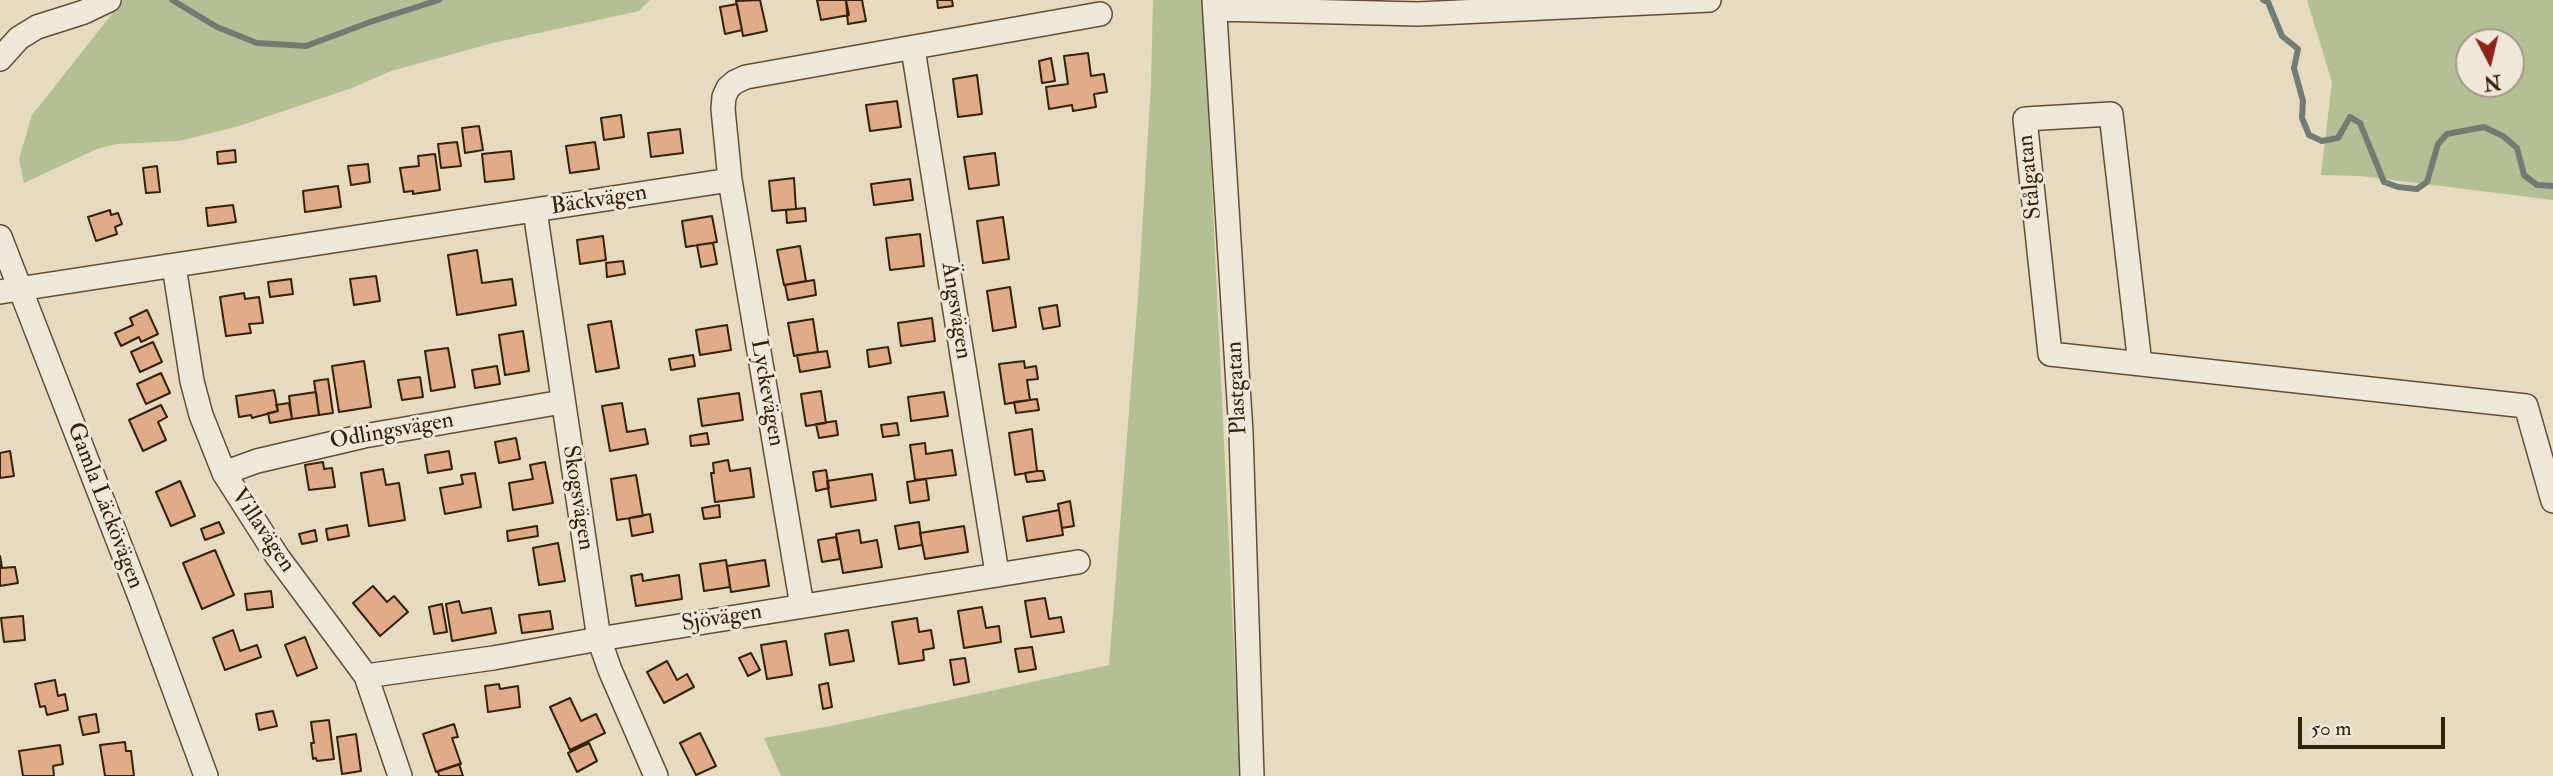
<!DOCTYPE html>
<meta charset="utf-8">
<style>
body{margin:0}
#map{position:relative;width:2553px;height:776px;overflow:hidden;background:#e6dac1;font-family:"IM FELL Double Pica",serif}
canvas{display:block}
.north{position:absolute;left:2455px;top:28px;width:70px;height:70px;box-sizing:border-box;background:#efe7d7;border:2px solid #a59882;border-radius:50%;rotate:173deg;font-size:19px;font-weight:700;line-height:28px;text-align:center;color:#352103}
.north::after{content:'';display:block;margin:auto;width:24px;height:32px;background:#8f2418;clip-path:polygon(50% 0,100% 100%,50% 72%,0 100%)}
.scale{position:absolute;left:2298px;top:717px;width:147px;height:32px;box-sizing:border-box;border:4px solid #352103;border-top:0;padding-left:9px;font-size:21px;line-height:24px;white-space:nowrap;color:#352103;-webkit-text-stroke:5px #efe7d7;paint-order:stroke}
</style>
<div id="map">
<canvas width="2553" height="776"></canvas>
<div class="north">N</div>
<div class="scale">50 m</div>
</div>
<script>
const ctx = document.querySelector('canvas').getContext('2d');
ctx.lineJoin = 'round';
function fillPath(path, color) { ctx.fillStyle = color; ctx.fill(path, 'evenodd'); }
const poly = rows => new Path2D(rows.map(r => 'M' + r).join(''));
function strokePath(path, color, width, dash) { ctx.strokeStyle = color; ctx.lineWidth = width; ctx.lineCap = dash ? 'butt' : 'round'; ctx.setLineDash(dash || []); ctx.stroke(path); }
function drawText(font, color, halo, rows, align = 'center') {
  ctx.font = font + ' "IM FELL Double Pica",serif'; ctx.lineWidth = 6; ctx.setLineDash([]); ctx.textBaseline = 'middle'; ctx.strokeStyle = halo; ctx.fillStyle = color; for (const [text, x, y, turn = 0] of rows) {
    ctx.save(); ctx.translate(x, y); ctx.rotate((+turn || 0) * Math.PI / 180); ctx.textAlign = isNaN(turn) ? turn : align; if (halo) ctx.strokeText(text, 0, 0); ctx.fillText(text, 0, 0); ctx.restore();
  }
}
const green = poly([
 [123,0,650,0,639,11,493,43,391,71,352,88,239,126,179,141,117,144,97,149,24,183,19,159,32,115],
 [1153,0,1203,0,1240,776,781,776,764,738,831,726,1109,665,1138,297,1151,84],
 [2307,0,2553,0,2553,200,2360,176,2321,175,2332,82],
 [2469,42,2511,42,2511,84,2469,84]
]);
const stream = poly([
 [172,0,217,27,257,43,306,46,373,21,439,0],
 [2263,0,2268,2,2282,36,2298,49,2294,68,2303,101,2302,118,2309,135,2322,141,2338,138,2350,117,2360,123,2384,182,2398,187,2417,189,2427,182,2438,144,2447,134,2484,127,2503,136,2517,148,2524,175,2537,185,2553,186]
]);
const building = poly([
 [760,0,767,31,743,36,736,1,760,0],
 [817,0,846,0,849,15,821,20,817,0],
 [846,0,862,0,866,21,848,24,846,0],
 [937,0,952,0,953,6,938,8,937,0],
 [737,4,742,30,725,34,720,7,737,4],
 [1088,53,1091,76,1104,74,1107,92,1094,94,1096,107,1073,111,1072,105,1049,109,1046,87,1068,84,1064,56,1088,53],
 [1051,58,1055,81,1042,83,1039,61,1051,58],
 [977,75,982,114,958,117,953,79,977,75],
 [897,101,901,127,870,131,866,105,897,101],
 [621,115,624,137,604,140,601,118,621,115],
 [479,126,483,150,465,153,462,128,479,126],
 [680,129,683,153,651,157,648,133,680,129],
 [457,142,461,166,441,168,438,144,457,142],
 [595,142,599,169,570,173,566,146,595,142],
 [235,150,236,162,218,164,217,152,235,150],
 [511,151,514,179,485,182,482,154,511,151],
 [995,153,999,185,969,189,964,157,995,153],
 [435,154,440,190,413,194,413,191,404,192,400,168,419,166,418,156,435,154],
 [368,164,370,182,351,185,348,166,368,164],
 [157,166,160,192,146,193,143,168,157,166],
 [794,178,796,209,772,211,769,181,794,178],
 [910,179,913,200,874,205,871,184,910,179],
 [338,186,341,207,305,212,303,191,338,186],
 [233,205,236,222,208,226,206,208,233,205],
 [805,208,806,221,787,223,786,210,805,208],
 [110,210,111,215,118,213,122,224,115,227,117,234,96,241,88,217,110,210],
 [712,216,717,242,686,247,682,221,712,216],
 [1003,217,1009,259,983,263,977,221,1003,217],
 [920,234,924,266,890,270,886,238,920,234],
 [603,236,606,260,580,264,577,240,603,236],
 [713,243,717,264,701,267,697,245,713,243],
 [800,246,806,281,784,285,777,250,800,246],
 [477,250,482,283,512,279,516,305,457,315,448,255,477,250],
 [623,261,625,274,607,277,606,263,623,261],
 [376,276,380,301,354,305,350,279,376,276],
 [291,279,293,294,270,297,268,282,291,279],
 [814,280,816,295,788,300,785,285,814,280],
 [1010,287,1016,327,993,331,987,291,1010,287],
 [244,293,245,299,259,297,263,323,249,324,251,333,226,336,220,297,244,293],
 [1057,305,1060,326,1043,329,1039,308,1057,305],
 [147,310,158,334,141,342,139,337,121,346,115,333,133,325,130,318,147,310],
 [932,318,935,341,901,346,898,323,932,318],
 [813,319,818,352,794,356,788,323,813,319],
 [611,321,619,368,596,372,588,325,611,321],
 [727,325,731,350,700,355,696,330,727,325],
 [523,331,529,371,505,375,499,335,523,331],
 [153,342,162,362,140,372,131,352,153,342],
 [888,347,891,363,869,367,867,350,888,347],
 [448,348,455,387,431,391,425,351,448,348],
 [827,351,830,367,800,372,797,355,827,351],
 [693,355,695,366,671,370,669,359,693,355],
 [364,361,371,407,339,412,332,366,364,361],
 [1024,361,1025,368,1036,366,1038,379,1027,380,1030,400,1005,404,999,364,1024,361],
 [497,366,500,384,475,388,472,370,497,366],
 [161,373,170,393,146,404,137,384,161,373],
 [420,377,423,397,402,400,398,380,420,377],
 [328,379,333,413,319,415,314,381,328,379],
 [274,390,278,411,252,418,251,415,239,417,236,396,274,390],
 [821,391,826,423,806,426,801,394,821,391],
 [316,392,319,415,292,419,289,396,316,392],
 [944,392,948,416,911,421,908,397,944,392],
 [739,393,743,420,702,426,698,399,739,393],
 [1037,399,1039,410,1016,413,1014,402,1037,399],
 [289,403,292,419,270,423,268,413,278,411,276,405,289,403],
 [622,403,627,432,645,429,648,444,610,451,602,406,622,403],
 [161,405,167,417,158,422,166,440,143,451,129,420,161,405],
 [836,421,838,435,819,438,816,424,836,421],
 [897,423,899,435,883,437,881,425,897,423],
 [1032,429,1037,471,1015,475,1009,433,1032,429],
 [707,433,709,444,691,446,690,436,707,433],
 [516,438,520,459,499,463,495,442,516,438],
 [925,443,926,454,952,450,956,475,915,480,910,445,925,443],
 [10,451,14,476,0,478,0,453,10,451],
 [449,451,452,469,428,473,425,455,449,451],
 [728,460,730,471,750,468,754,497,715,502,711,473,714,473,713,463,728,460],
 [323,462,324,469,332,468,335,487,309,490,305,465,323,462],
 [545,462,553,503,513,510,509,483,533,479,530,465,545,462],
 [383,469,386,485,399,483,405,520,369,526,361,473,383,469],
 [826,470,829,488,816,491,813,472,826,470],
 [1037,471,1043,471,1045,480,1027,482,1025,473,1037,471],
 [475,473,481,507,445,514,440,488,463,484,461,475,475,473],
 [872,474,876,500,831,507,827,481,872,474],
 [636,475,643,516,617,520,611,479,636,475],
 [926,479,929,500,910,503,907,482,926,479],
 [180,481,195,516,171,526,156,492,180,481],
 [1070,501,1074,526,1062,528,1058,504,1070,501],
 [719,505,720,517,704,519,702,508,719,505],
 [1059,510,1063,535,1027,541,1023,517,1059,510],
 [650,514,653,532,632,536,629,518,650,514],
 [219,522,224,533,205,540,201,529,219,522],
 [919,522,922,545,899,549,895,526,919,522],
 [347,525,349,536,328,540,326,529,347,525],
 [537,526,538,536,508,541,507,531,537,526],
 [964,526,968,552,925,559,920,533,964,526],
 [315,530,317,541,302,544,299,534,315,530],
 [859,530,861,543,877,540,882,567,843,573,836,534,859,530],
 [836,537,840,559,822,562,818,540,836,537],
 [558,543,565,581,539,585,533,548,558,543],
 [215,550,234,595,202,609,183,563,215,550],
 [0,556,2,568,15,567,18,583,0,586,0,556],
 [726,560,730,587,704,591,700,564,726,560],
 [765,560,769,586,731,592,727,566,765,560],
 [642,574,643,581,679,575,682,599,636,606,631,576,642,574],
 [373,586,387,602,394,596,408,612,380,636,353,603,373,586],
 [271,591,273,607,247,610,245,594,271,591],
 [1045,598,1049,619,1061,617,1064,632,1031,637,1025,601,1045,598],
 [459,601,462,613,491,608,496,633,452,641,446,604,459,601],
 [442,604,447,632,434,634,429,607,442,604],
 [982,607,986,628,999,626,1001,642,964,648,958,611,982,607],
 [550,611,553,629,522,633,519,615,550,611],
 [23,616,25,640,4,642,1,618,23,616],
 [917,618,919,632,931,630,934,648,923,650,924,660,899,664,892,622,917,618],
 [233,630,240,651,257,645,261,657,225,670,213,638,233,630],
 [848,630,854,661,830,665,825,634,848,630],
 [305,637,317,668,297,676,285,645,305,637],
 [786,641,792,675,767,679,761,645,786,641],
 [1032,647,1036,669,1019,672,1015,649,1032,647],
 [751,653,760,670,748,676,739,658,751,653],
 [965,658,969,682,954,685,950,660,965,658],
 [667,661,677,680,687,674,694,687,664,703,647,672,667,661],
 [55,680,58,696,65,694,68,710,47,715,45,706,40,707,35,684,55,680],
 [828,683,832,707,823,709,819,685,828,683],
 [499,684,500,689,518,686,520,707,488,712,485,686,499,684],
 [570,698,581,721,596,714,605,733,570,750,550,707,570,698],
 [273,711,277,726,259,730,256,714,273,711],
 [96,714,99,732,83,735,79,717,96,714],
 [329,720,334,759,317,761,316,758,313,759,311,743,314,743,311,722,329,720],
 [454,724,458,737,452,738,461,764,436,772,423,734,454,724],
 [700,733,716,766,696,775,680,743,700,733],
 [356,734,361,771,342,774,337,737,356,734],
 [125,742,126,751,131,751,134,776,105,776,100,745,125,742],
 [589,743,597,761,577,772,568,753,589,743],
 [60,745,63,764,53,766,54,776,23,776,19,751,60,745],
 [459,764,463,776,439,776,438,771,459,764]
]);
const minor = poly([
 [1214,0,1241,433,1252,776],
 [1215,9,1418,14,1709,0],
 [913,49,997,573],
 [0,59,19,38,37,27,84,12,109,0],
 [730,180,802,606],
 [535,211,599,639,610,670,656,776],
 [0,237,140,597,206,776],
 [174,266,192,381,201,415,224,473,277,556,366,676,400,776],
 [0,292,730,180,723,109,724,97,728,88,735,82,746,77,1100,14],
 [2140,364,2111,114,2025,119,2050,354,2526,406,2553,501],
 [224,473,257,461,364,436,562,402],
 [366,676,493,658,599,639,1078,562]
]);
const streetNames = [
 ["Stålgatan",2031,177,-96],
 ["Bäckvägen",599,201,-9],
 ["Ängsvägen",955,311,81],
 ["Plastgatan",1238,388,-93],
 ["Lyckevägen",766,393,80],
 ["Odlingsvägen",392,432,-10],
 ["Skogsvägen",577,498,81],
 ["Gamla Läckövägen",104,506,69],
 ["Villavägen",262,531,56],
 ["Sjövägen",722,619,-9]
];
fillPath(green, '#b4c093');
strokePath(stream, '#727c73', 6);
fillPath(building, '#dfab89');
strokePath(building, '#352103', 2);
strokePath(minor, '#614f32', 26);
strokePath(minor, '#efe7d7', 23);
drawText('23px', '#352103', '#efe7d7', streetNames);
</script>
